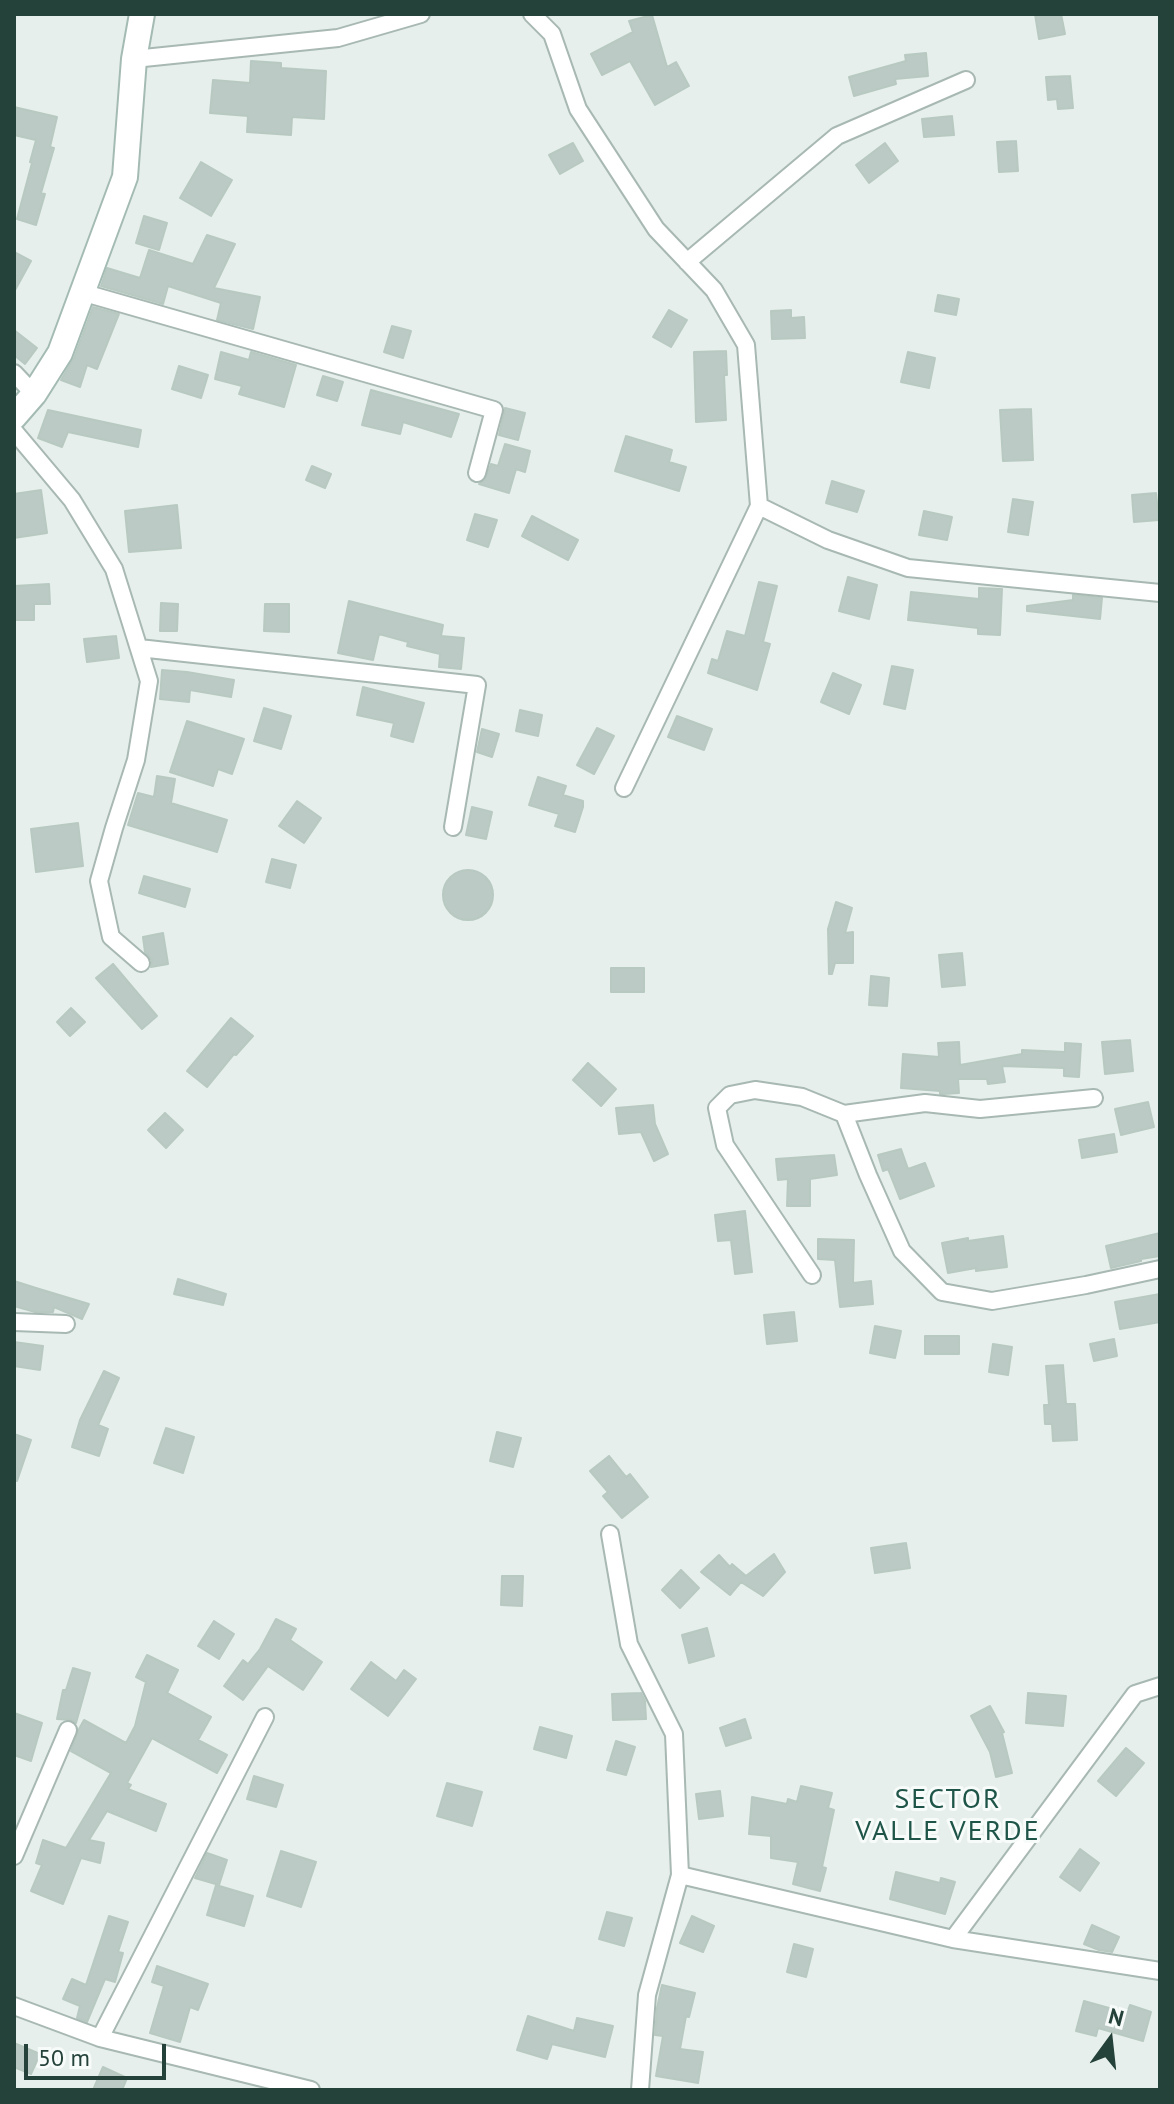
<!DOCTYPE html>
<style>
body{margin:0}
#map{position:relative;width:1174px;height:2104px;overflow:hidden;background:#e6efeb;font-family:"PT Sans",sans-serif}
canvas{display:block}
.frame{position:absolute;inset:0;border:16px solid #24423a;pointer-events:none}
.north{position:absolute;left:1070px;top:2000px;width:80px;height:80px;-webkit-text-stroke:6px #f7fbf9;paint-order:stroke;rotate:15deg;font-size:22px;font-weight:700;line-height:32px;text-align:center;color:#24423a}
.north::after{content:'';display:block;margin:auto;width:28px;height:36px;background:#24423a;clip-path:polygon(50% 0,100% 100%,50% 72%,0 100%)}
.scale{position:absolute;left:24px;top:2044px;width:142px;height:36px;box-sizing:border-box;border:4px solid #24423a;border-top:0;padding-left:10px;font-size:24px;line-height:28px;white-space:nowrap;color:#24423a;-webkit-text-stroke:6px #f7fbf9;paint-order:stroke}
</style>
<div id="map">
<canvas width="1174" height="2104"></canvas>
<div class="frame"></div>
<div class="north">N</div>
<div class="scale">50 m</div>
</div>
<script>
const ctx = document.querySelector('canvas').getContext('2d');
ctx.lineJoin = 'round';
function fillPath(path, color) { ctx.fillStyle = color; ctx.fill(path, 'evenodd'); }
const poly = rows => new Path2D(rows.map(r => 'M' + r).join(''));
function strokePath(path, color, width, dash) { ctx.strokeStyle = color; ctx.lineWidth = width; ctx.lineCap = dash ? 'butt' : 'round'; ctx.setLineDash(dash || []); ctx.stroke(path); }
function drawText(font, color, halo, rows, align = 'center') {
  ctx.font = font + ' "PT Sans",sans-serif'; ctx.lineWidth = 6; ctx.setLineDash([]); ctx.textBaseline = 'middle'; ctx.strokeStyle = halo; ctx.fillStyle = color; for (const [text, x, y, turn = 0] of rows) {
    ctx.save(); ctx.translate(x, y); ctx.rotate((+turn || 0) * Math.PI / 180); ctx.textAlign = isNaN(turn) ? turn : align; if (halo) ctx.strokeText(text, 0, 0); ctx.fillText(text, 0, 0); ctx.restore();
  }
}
const building = poly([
 [1035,14,1061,14,1065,34,1039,39,1035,14],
 [652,15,667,67,676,62,689,86,655,105,630,61,602,75,591,54,633,32,629,21,652,15],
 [926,53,928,76,895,79,896,84,854,96,849,77,906,61,905,55,926,53],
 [251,61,281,63,281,68,326,71,324,119,292,117,291,135,247,132,248,116,210,113,213,80,250,83,251,61],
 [1070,76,1073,108,1058,109,1057,99,1048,100,1046,77,1070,76],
 [14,107,57,117,50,147,54,148,41,193,45,194,36,225,17,219,32,163,30,162,36,140,14,135,14,107],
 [952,116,954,135,924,137,922,119,952,116],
 [1016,141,1018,171,999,172,997,142,1016,141],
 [573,143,583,161,560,174,549,155,573,143],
 [885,143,898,161,869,183,856,165,885,143],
 [201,162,232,180,211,216,180,198,201,162],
 [144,216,167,223,159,250,136,243,144,216],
 [207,235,235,244,214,288,260,297,253,329,217,320,221,303,168,286,163,304,101,286,107,268,140,278,149,250,193,264,207,235],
 [14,252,31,261,14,292,14,252],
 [938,295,959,299,956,315,935,311,938,295],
 [93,307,119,314,97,369,87,365,80,387,61,380,74,358,93,307],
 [669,310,687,320,671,347,653,337,669,310],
 [791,310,791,318,804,317,805,338,772,339,771,311,791,310],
 [392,326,411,331,403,358,384,352,392,326],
 [14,330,37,348,25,364,14,355,14,330],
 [726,351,727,375,724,375,726,420,696,422,694,352,726,351],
 [221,352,249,360,251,352,296,365,284,407,239,394,242,386,215,379,221,352],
 [908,352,935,358,929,388,901,382,908,352],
 [179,366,208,375,201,398,172,389,179,366],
 [323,376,343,382,337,401,317,395,323,376],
 [371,390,459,414,451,437,403,422,400,434,362,425,371,390],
 [505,408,525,413,518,440,499,435,505,408],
 [1031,409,1033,460,1003,461,1000,410,1031,409],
 [48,410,141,430,138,447,68,432,62,447,38,438,48,410],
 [626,436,672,450,669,462,686,467,679,491,615,471,626,436],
 [505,444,530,451,525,472,516,469,509,493,479,484,485,480,491,464,498,466,505,444],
 [312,466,331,474,325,488,306,480,312,466],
 [832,481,864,491,857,512,826,503,832,481],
 [41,490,47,533,14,538,14,494,41,490],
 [1156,493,1159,520,1134,522,1132,495,1156,493],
 [1013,499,1033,502,1028,535,1008,532,1013,499],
 [177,505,181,548,129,552,125,511,177,505],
 [924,511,952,517,947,540,919,535,924,511],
 [475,514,497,520,488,547,467,540,475,514],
 [532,516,578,540,568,560,522,536,532,516],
 [848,577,877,585,869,619,839,611,848,577],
 [759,582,777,586,763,642,770,644,757,690,708,673,712,659,718,661,727,631,745,636,759,582],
 [49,584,50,604,34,604,34,620,14,620,14,586,49,584],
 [979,588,1002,589,1000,635,978,634,978,628,908,620,911,592,979,599,979,588],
 [1073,595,1102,598,1100,619,1027,611,1027,606,1073,600,1073,595],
 [349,601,443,625,441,636,464,638,461,669,439,667,440,654,407,646,408,642,379,634,373,660,338,653,349,601],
 [161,603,178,604,177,631,160,631,161,603],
 [265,604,289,604,289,632,264,631,265,604],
 [116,636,119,658,87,662,84,639,116,636],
 [892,666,913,670,905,709,884,704,892,666],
 [162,670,187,672,234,680,231,697,190,690,189,702,160,699,162,670],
 [833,673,861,685,849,714,821,702,833,673],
 [363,687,424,703,413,742,391,736,394,723,357,715,363,687],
 [264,708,291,716,281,749,254,741,264,708],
 [520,710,542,715,538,736,516,731,520,710],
 [677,716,712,729,704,750,668,737,677,716],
 [187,721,244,739,232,774,218,769,213,786,170,772,187,721],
 [597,728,614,736,594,774,577,765,597,728],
 [482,729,499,734,492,757,477,752,482,729],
 [157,776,175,779,171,803,227,820,217,852,128,825,138,793,154,797,157,776],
 [538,777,566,786,563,795,583,801,583,807,575,832,555,826,559,814,529,805,538,777],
 [297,801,321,818,304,843,279,826,297,801],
 [472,807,492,812,486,839,466,835,472,807],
 [78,823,83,866,36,872,31,829,78,823],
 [272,859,296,865,290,888,266,882,272,859],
 '443 895a25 25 0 1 1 50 0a25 25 0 1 1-50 0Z',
 [144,876,190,889,185,907,139,893,144,876],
 [836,902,852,908,845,933,853,932,853,963,835,963,832,974,829,974,828,929,836,902],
 [163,933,168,964,151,967,152,960,145,952,143,937,163,933],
 [962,953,965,985,942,987,939,955,962,953],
 [113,964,157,1016,142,1029,96,978,113,964],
 [611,968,644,968,644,992,611,992,611,968],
 [871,976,889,978,887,1006,869,1005,871,976],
 [71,1008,85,1022,70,1036,57,1022,71,1008],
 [231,1018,253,1036,236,1055,234,1054,207,1087,187,1071,231,1018],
 [1130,1040,1133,1071,1105,1074,1102,1042,1130,1040],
 [959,1042,960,1065,1022,1054,1022,1050,1065,1052,1065,1043,1081,1044,1079,1077,1064,1076,1064,1068,1002,1066,1005,1082,988,1084,987,1079,958,1079,959,1093,944,1094,940,1094,940,1091,901,1088,903,1054,939,1057,938,1043,959,1042],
 [588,1063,616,1089,601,1106,573,1080,588,1063],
 [1148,1102,1154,1127,1121,1135,1115,1109,1148,1102],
 [653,1105,655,1124,668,1154,654,1161,641,1132,619,1134,616,1108,653,1105],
 [165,1113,183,1130,166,1148,148,1130,165,1113],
 [1114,1134,1117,1152,1082,1158,1079,1140,1114,1134],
 [901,1149,908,1169,925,1163,934,1186,900,1199,888,1169,883,1171,878,1155,901,1149],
 [834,1155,837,1175,810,1179,810,1206,787,1206,788,1179,778,1180,776,1159,834,1155],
 [745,1211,752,1272,735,1274,731,1240,718,1241,715,1215,745,1211],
 [1160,1233,1160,1256,1141,1259,1141,1261,1111,1268,1106,1246,1160,1233],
 [1003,1236,1007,1267,976,1271,976,1268,948,1273,942,1243,968,1238,968,1241,1003,1236],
 [818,1239,854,1240,853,1283,871,1281,873,1304,840,1307,835,1260,818,1259,818,1239],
 [178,1279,226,1294,223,1305,174,1294,178,1279],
 [14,1281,36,1288,89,1304,82,1319,54,1307,53,1312,35,1312,14,1306,14,1281],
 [1160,1294,1160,1322,1120,1329,1115,1302,1160,1294],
 [794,1312,797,1341,767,1344,764,1315,794,1312],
 [875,1326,901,1331,895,1358,870,1353,875,1326],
 [925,1336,959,1336,959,1354,925,1354,925,1336],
 [1114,1339,1117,1356,1094,1361,1090,1344,1114,1339],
 [14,1342,43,1346,40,1370,14,1366,14,1342],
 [993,1344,1012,1347,1008,1375,989,1372,993,1344],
 [1063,1365,1066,1404,1075,1404,1077,1440,1053,1441,1052,1424,1045,1424,1044,1405,1049,1405,1046,1366,1063,1365],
 [104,1371,119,1378,98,1425,108,1429,99,1456,72,1447,80,1420,104,1371],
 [166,1428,194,1437,183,1473,154,1463,166,1428],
 [497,1432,521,1438,513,1467,490,1461,497,1432],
 [14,1434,31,1440,17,1481,14,1481,14,1434],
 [609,1456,626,1477,630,1474,648,1497,622,1518,603,1496,608,1492,590,1471,609,1456],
 [906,1543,910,1568,875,1573,871,1548,906,1543],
 [774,1554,785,1572,763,1596,741,1582,730,1595,701,1572,719,1555,730,1567,732,1564,746,1576,774,1554],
 [681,1570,699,1588,680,1608,662,1590,681,1570],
 [502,1576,523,1576,522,1606,501,1605,502,1576],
 [276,1619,296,1629,290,1640,322,1662,303,1690,268,1666,243,1700,224,1686,243,1660,248,1664,260,1649,276,1619],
 [214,1621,234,1634,219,1659,198,1646,214,1621],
 [707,1628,714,1656,689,1663,682,1635,707,1628],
 [147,1655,178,1670,167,1693,211,1717,198,1740,227,1755,217,1773,152,1738,127,1783,131,1785,128,1789,166,1804,156,1831,107,1811,89,1840,104,1843,100,1863,81,1858,63,1904,31,1891,42,1865,36,1863,43,1840,66,1848,111,1773,71,1751,79,1729,84,1720,126,1743,135,1726,146,1682,136,1677,147,1655],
 [371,1662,396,1681,404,1670,416,1679,388,1716,351,1689,371,1662],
 [73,1668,90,1673,76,1723,72,1720,57,1719,63,1690,66,1690,73,1668],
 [641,1693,645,1701,646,1719,613,1720,612,1694,641,1693],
 [1028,1693,1066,1696,1063,1726,1026,1723,1028,1693],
 [990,1706,1004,1732,1002,1733,1012,1773,996,1777,990,1752,971,1716,990,1706],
 [14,1713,42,1723,31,1761,14,1755,14,1713],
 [745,1719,751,1738,726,1746,720,1728,745,1719],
 [540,1727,572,1736,566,1758,534,1749,540,1727],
 [616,1741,635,1747,626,1775,607,1770,616,1741],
 [1126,1748,1144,1763,1116,1796,1098,1781,1126,1748],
 [254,1776,283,1785,276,1807,247,1799,254,1776],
 [447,1783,482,1792,472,1826,437,1816,447,1783],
 [801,1786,832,1793,828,1808,834,1810,822,1867,826,1868,820,1891,793,1884,798,1862,771,1858,771,1836,749,1834,752,1797,787,1804,788,1799,797,1802,801,1786],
 [720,1791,723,1816,699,1819,696,1794,720,1791],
 [1080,1849,1099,1863,1080,1891,1060,1877,1080,1849],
 [281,1851,316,1862,301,1907,267,1896,281,1851],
 [207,1853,227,1860,219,1885,195,1878,207,1853],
 [896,1872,940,1883,941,1878,955,1882,945,1914,890,1899,896,1872],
 [216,1885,253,1896,244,1926,207,1915,216,1885],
 [607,1912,632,1918,624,1946,599,1939,607,1912],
 [109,1916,128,1922,118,1952,123,1953,115,1982,105,1979,87,2022,77,2018,80,2006,63,1999,72,1979,86,1985,109,1916],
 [692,1916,714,1926,703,1952,680,1943,692,1916],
 [1092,1925,1119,1937,1112,1952,1099,1950,1084,1944,1092,1925],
 [794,1944,813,1949,806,1977,787,1972,794,1944],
 [157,1966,208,1984,198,2010,190,2007,180,2042,150,2033,164,1986,152,1982,157,1966],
 [662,1985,695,1993,689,2017,686,2016,680,2049,703,2052,698,2083,656,2076,663,2036,655,2035,657,2008,662,1985],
 [1084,2001,1127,2013,1130,2005,1151,2012,1143,2041,1098,2028,1096,2036,1076,2031,1084,2001],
 [528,2016,574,2031,577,2018,613,2026,605,2057,552,2044,547,2059,517,2050,528,2016],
 [14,2043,40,2054,31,2074,14,2067,14,2043],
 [103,2067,127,2078,122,2090,93,2090,103,2067]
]);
const street = poly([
 [532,14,552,34,578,109,656,229,714,290,746,345,759,506,828,540,908,568,1160,593],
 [134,59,338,38,421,14],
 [687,262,837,136,966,80],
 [81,292,494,410,477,473],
 [14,373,34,394],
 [14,431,72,500,114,569,149,681,136,760,114,828,99,881,111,937,141,963],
 [139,648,477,685,453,827],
 [624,788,759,506],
 [1094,1098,980,1109,925,1103,844,1114,868,1175,902,1251,942,1292,992,1301,1086,1285,1160,1269],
 [812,1275,725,1145,717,1108,730,1095,755,1090,802,1097,844,1114],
 [14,1322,66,1324],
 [610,1534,629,1644,674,1734,680,1875],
 [14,1856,68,1730],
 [953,1939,1160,1971],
 [14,2006,100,2038,311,2090],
 [100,2038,265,1717],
 [640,2090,647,1995,680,1875,953,1939,1135,1694,1160,1686]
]);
const secondary = poly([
 [14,417,34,394,60,353,125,177,134,59,142,14]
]);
const neighbourhoodNames = [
 ["SECTOR",948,1800],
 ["VALLE VERDE",948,1832]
];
fillPath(building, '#bbcac4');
strokePath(building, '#b8c9c2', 2);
strokePath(street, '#a8b8b2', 20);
strokePath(secondary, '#a4bbb3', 28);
strokePath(street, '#fff', 16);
strokePath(secondary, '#fff', 24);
ctx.letterSpacing = '2px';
drawText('28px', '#1f5548', '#f7fbf9', neighbourhoodNames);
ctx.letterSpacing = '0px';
</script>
